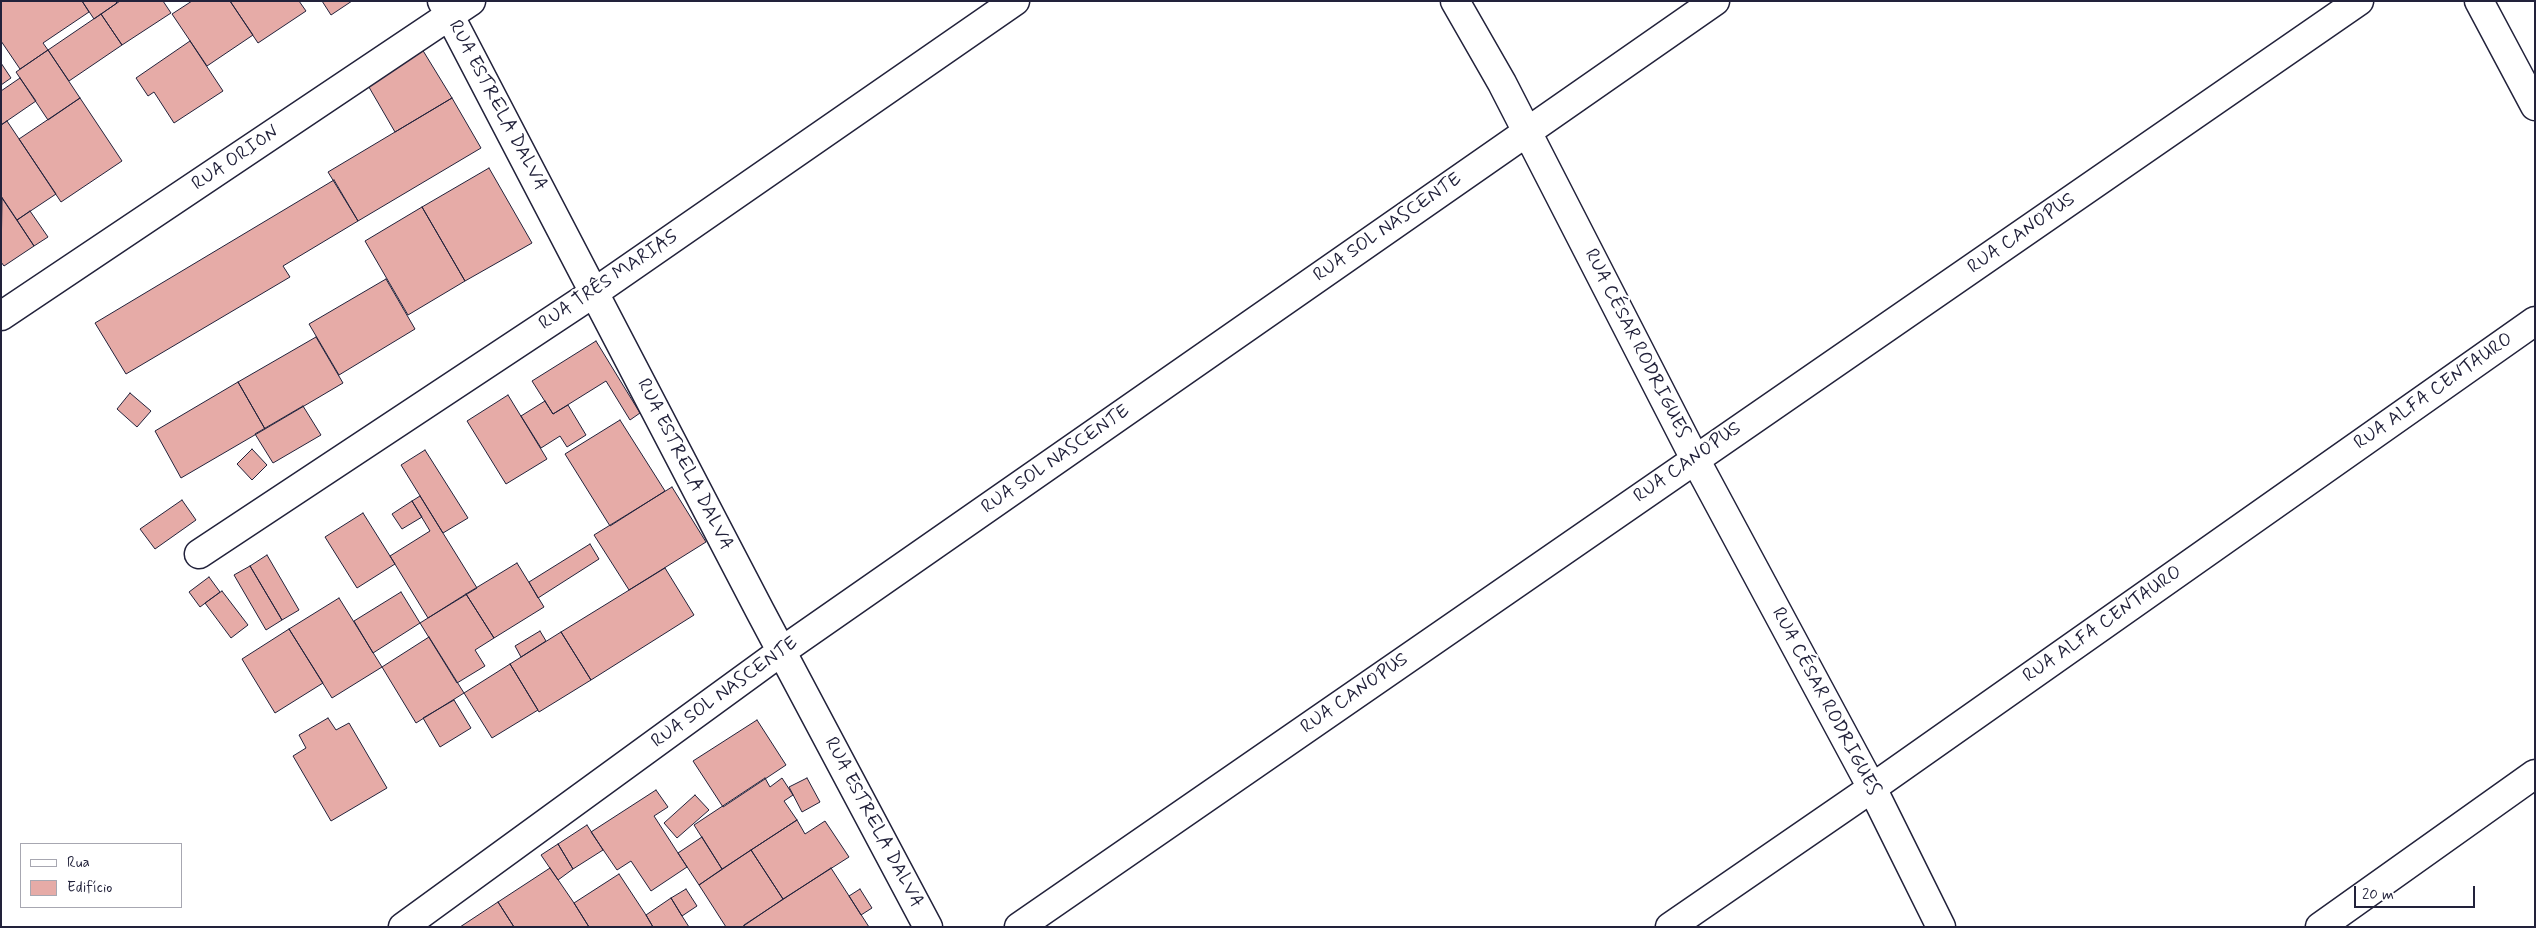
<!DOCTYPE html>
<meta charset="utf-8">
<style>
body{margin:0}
#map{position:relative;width:2536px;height:928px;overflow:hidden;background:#fff;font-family:Mynerve,sans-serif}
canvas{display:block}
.frame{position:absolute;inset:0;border:2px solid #22223b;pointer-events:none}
.legend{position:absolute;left:20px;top:843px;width:162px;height:65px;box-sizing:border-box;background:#fff;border:1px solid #a7a7b1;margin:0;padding:6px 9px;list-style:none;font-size:15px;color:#22223b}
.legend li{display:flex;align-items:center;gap:10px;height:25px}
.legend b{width:25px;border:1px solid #a7a7b1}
.scale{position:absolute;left:2354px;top:886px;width:121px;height:22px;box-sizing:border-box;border:2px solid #22223b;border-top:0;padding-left:6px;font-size:15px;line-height:18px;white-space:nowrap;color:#22223b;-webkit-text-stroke:4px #fff;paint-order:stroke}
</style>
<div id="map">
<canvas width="2536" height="928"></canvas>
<div class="frame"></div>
<ul class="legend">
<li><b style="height:6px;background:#fff"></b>Rua</li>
<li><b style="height:14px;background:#e6aba7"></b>Edifício</li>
</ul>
<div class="scale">20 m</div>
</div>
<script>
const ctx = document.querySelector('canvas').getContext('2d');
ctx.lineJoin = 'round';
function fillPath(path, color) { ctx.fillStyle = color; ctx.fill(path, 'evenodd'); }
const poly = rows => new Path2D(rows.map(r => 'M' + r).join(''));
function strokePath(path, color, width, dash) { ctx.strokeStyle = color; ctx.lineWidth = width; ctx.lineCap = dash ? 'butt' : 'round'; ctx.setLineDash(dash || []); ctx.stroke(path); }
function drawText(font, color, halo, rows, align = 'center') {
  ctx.font = font + ' Mynerve,sans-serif'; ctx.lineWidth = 4.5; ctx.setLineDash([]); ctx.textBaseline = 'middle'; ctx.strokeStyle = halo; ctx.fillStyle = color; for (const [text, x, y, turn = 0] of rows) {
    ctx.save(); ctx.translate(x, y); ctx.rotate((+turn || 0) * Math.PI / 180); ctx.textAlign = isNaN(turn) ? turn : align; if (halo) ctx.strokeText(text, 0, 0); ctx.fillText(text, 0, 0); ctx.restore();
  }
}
const building = poly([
 [1,1,82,1,89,12,43,43,48,50,20,69,1,41,1,1],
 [82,1,115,1,117,3,94,19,82,1],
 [120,1,163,1,171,13,122,45,101,14,120,1],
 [192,1,230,1,253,35,207,66,172,14,192,1],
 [230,1,299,1,306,11,258,43,230,1],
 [322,1,352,1,331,15,322,1],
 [101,14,122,45,69,81,48,50,101,14],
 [190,41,223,91,174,123,154,92,148,96,136,78,190,41],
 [422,49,452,98,395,132,366,82,422,49],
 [48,50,80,98,48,120,16,72,48,50],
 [1,63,11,78,1,85,1,63],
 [20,78,36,101,1,125,1,91,20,78],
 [80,98,122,161,61,202,19,139,80,98],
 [452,98,481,148,358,221,328,172,452,98],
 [7,121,56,194,17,220,1,196,1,125,7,121],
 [489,168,532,243,465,281,422,207,489,168],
 [334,180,358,221,283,266,290,277,126,374,95,323,334,180],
 [2,198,34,246,4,266,1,262,2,198],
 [422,207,465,281,408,315,365,241,422,207],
 [30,211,48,237,34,246,17,220,30,211],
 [386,279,415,329,339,375,309,324,386,279],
 [316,337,343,383,265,429,238,382,316,337],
 [596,341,640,413,630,420,606,381,553,414,532,381,596,341],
 [238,382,265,429,181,478,155,431,238,382],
 [130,393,151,411,137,427,117,409,130,393],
 [508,395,547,459,506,484,467,421,508,395],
 [545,401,553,414,568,405,586,435,567,447,560,436,541,448,521,416,545,401],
 [303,406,321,435,273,463,255,434,303,406],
 [620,420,665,491,610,526,565,454,620,420],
 [252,449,267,465,252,480,237,464,252,449],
 [425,450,468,518,443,533,401,465,425,450],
 [672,487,706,542,629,590,594,535,672,487],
 [420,496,477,588,428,618,390,556,430,531,412,501,420,496],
 [182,500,196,520,155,549,140,529,182,500],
 [412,501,422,517,402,529,392,514,412,501],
 [363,513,395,564,357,588,325,537,363,513],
 [590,544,599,559,538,598,529,582,590,544],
 [267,555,299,610,282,620,250,566,267,555],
 [517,563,544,607,494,638,466,594,517,563],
 [250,566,282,620,266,630,234,575,250,566],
 [665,568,694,615,591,680,561,632,665,568],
 [209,577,220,592,200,607,189,592,209,577],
 [222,591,248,625,231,638,205,603,222,591],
 [401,592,420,623,373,653,354,621,401,592],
 [466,594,494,638,475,650,485,666,457,683,420,623,466,594],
 [339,598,382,667,332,698,289,629,339,598],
 [289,629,323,683,275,713,242,659,289,629],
 [540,631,546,641,521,657,515,646,540,631],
 [561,632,591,680,539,712,510,664,561,632],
 [429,637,464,693,416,723,382,667,429,637],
 [510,664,538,710,492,738,464,693,510,664],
 [454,700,471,728,440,747,423,718,454,700],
 [328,718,336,730,349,723,387,788,331,821,293,756,306,748,299,735,328,718],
 [757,720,786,765,723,807,693,761,757,720],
 [765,778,770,787,782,778,793,795,784,801,797,820,722,869,694,825,765,778],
 [807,778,820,802,802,812,789,787,807,778],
 [656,790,668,807,654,816,687,867,651,891,631,861,617,870,591,832,656,790],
 [695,795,709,810,677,838,664,823,695,795],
 [797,820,805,834,825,821,849,857,783,899,751,850,797,820],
 [587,825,603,850,573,869,558,844,587,825],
 [702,837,722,869,699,885,678,853,702,837],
 [558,844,573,869,558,880,541,855,558,844],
 [751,850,783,899,742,927,726,927,699,885,751,850],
 [550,868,574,903,589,927,514,927,498,902,550,868],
 [831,868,869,927,744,927,744,925,831,868],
 [619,874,646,915,653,927,589,927,574,903,619,874],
 [686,889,697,906,682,916,671,898,686,889],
 [860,889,872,908,861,915,849,896,860,889],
 [671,898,682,916,689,927,653,927,646,915,671,898],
 [498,902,514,927,460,927,498,902]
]);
const street = poly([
 [442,1,760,611,928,927],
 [1455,1,1502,83,1695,459,1872,788,1941,927],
 [2479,1,2535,106],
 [1,316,471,1],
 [199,554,595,292,1015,1],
 [403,927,782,651,1715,1],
 [1019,927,2359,1],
 [1670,927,1872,788,2535,321],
 [2320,927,2535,774]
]);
const streetNames = [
 ["RUA ESTRELA DALVA",497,106,62],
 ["RUA ORION",236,159,-34],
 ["RUA SOL NASCENTE",1388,228,-35],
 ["RUA CANOPUS",2022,234,-35],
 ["RUA TRÊS MARIAS",609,281,-34],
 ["RUA CÉSAR RODRIGUES",1636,344,63],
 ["RUA ALFA CENTAURO",2434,392,-35],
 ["RUA SOL NASCENTE",1056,460,-35],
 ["RUA CANOPUS",1688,463,-35],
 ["RUA ESTRELA DALVA",684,465,63],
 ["RUA ALFA CENTAURO",2103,625,-35],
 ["RUA SOL NASCENTE",725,693,-36],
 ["RUA CANOPUS",1355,694,-35],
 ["RUA CÉSAR RODRIGUES",1825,702,62],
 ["RUA ESTRELA DALVA",873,823,62]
];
fillPath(building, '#e6aba7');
strokePath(building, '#22223b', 1);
strokePath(street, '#22223b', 31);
strokePath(street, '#fff', 28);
drawText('19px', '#22223b', '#fff', streetNames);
</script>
